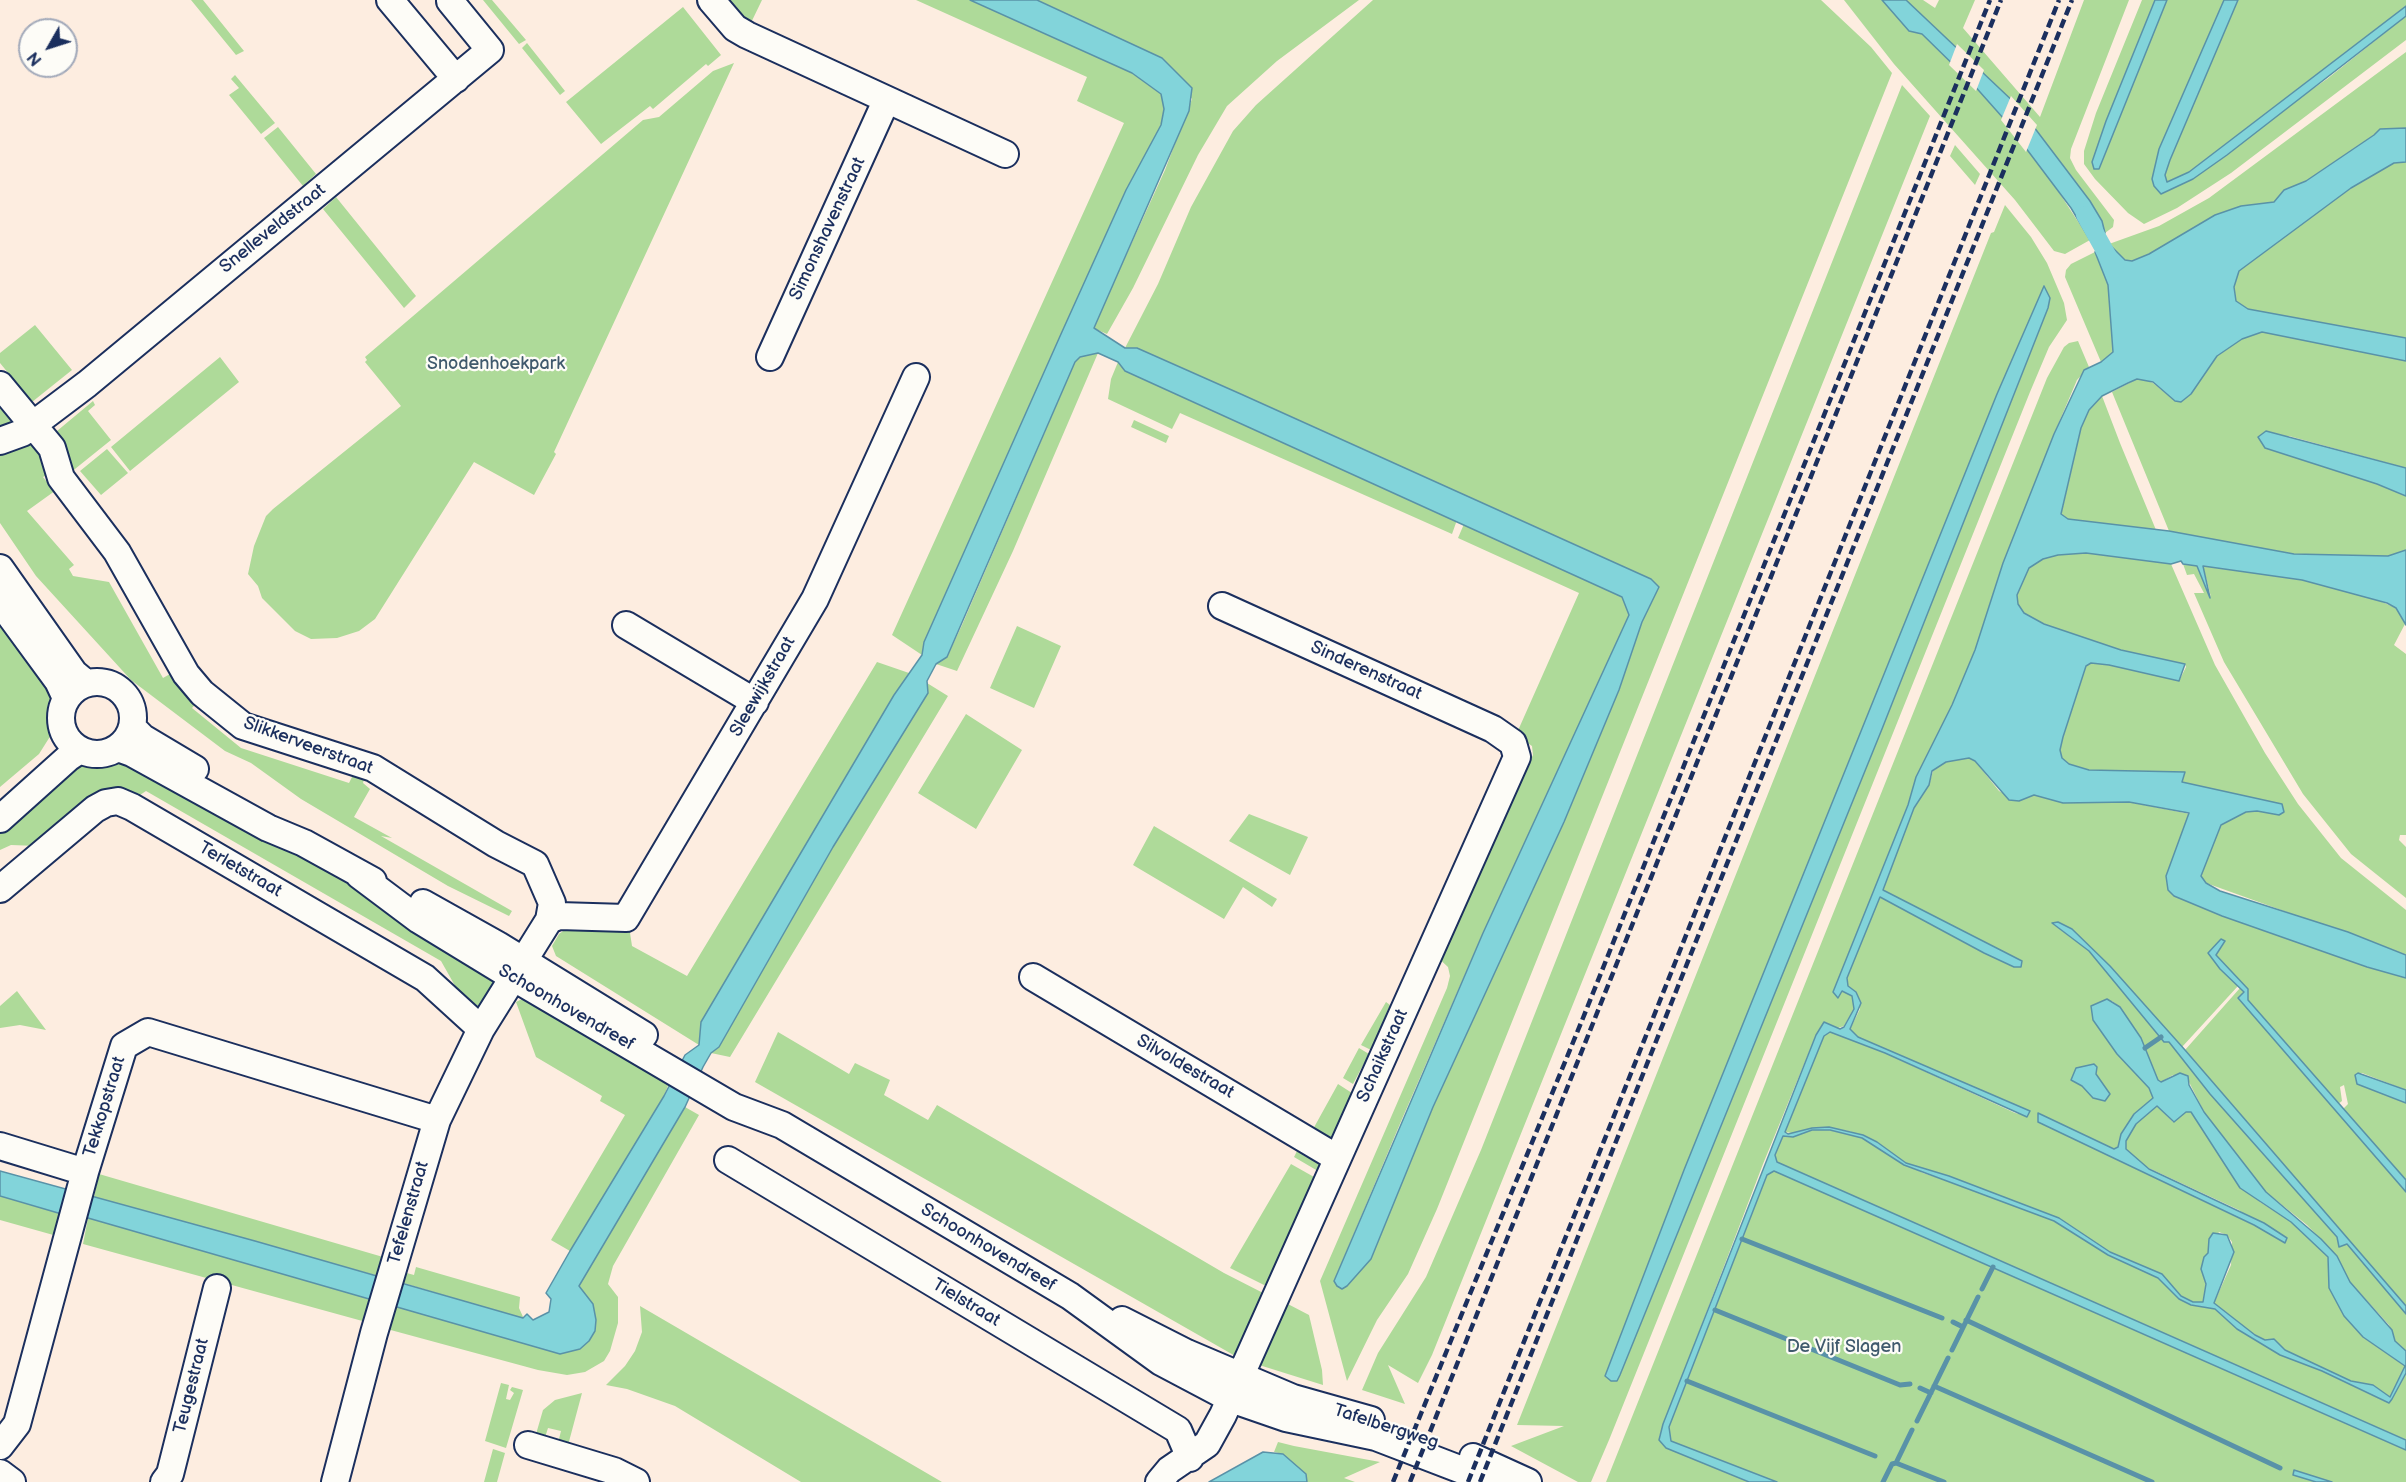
<!DOCTYPE html>
<style>
body{margin:0}
#map{position:relative;width:2406px;height:1482px;overflow:hidden;background:#fdede0;font-family:"Balsamiq Sans",sans-serif}
canvas{display:block}
.north{position:absolute;left:18px;top:18px;width:60px;height:60px;box-sizing:border-box;background:#fdfcf7;border:2px solid #a3aaba;border-radius:50%;rotate:231deg;font-size:16px;font-weight:700;line-height:24px;text-align:center;color:#1b2f5e}
.north::after{content:'';display:block;margin:auto;width:21px;height:27px;background:#1b2f5e;clip-path:polygon(50% 0,100% 100%,50% 72%,0 100%)}
</style>
<div id="map">
<canvas width="2406" height="1482"></canvas>
<div class="north">N</div>
</div>
<script>
const ctx = document.querySelector('canvas').getContext('2d');
ctx.lineJoin = 'round';
function fillPath(path, color) { ctx.fillStyle = color; ctx.fill(path, 'evenodd'); }
const poly = rows => new Path2D(rows.map(r => 'M' + r).join(''));
function strokePath(path, color, width, dash) { ctx.strokeStyle = color; ctx.lineWidth = width; ctx.lineCap = dash ? 'butt' : 'round'; ctx.setLineDash(dash || []); ctx.stroke(path); }
function drawText(font, color, halo, rows, align = 'center') {
  ctx.font = font + ' "Balsamiq Sans",sans-serif'; ctx.lineWidth = 4.5; ctx.setLineDash([]); ctx.textBaseline = 'middle'; ctx.strokeStyle = halo; ctx.fillStyle = color; for (const [text, x, y, turn = 0] of rows) {
    ctx.save(); ctx.translate(x, y); ctx.rotate((+turn || 0) * Math.PI / 180); ctx.textAlign = isNaN(turn) ? turn : align; if (halo) ctx.strokeText(text, 0, 0); ctx.fillText(text, 0, 0); ctx.restore();
  }
}
const green = poly([
 [191,0,203,0,244,51,236,55],
 [483,0,492,0,526,40,519,44],
 [721,0,762,0,747,31],
 [916,0,970,0,1132,73,1161,94,1164,109,1161,125,1126,190,924,642,922,655,892,635,1124,123,1077,101,1087,77],
 [1037,0,1359,0,1277,61,1227,106,1198,155,1133,288,1107,334,1093,328,1165,170,1192,99,1162,58],
 [1373,0,1821,0,1871,47,1892,73,1437,1209,1408,1274,1377,1320,1347,1381,1320,1281,1447,988,1450,976,1448,967,1434,954,1533,755,1532,746,1516,735,1579,593,1458,538,1464,524,1622,597,1629,615,1483,933,1402,1119,1334,1281,1342,1289,1371,1258,1433,1107,1564,822,1619,690,1642,622,1659,587,1651,579,1243,395,1137,348,1125,348,1158,284,1191,207,1233,131,1256,105],
 [1844,0,1882,0,1909,29,1922,34,1985,94,2030,148,2090,240,2065,254,2054,251,2015,200,1894,64],
 [1906,0,1923,0,1935,8,1939,0,1975,0,1963,28,2040,117,2084,0,2129,0,2071,149,2070,158,2076,170,2114,220,2113,227,2105,233,2102,221,2090,201,2018,106],
 [2142,0,2155,0,2106,121,2099,169,2167,0,2224,0,2159,149,2152,179,2154,186,2161,194,2327,79,2406,16,2406,40,2231,173,2177,208,2144,224,2128,213,2095,179,2084,164,2084,151,2096,113],
 [2238,0,2406,0,2406,6,2189,172,2166,182,2165,175,2170,160],
 [683,7,721,55,708,66,706,64,653,109,650,106,601,144,566,102],
 [527,43,565,91,560,95,522,48],
 [2406,52,2406,128,2380,129,2374,135,2306,181,2284,190,2274,202,2215,215,2149,254,2132,261,2125,260,2109,244,2159,226,2209,198],
 [734,63,554,452,556,454,534,495,474,462,375,619,359,631,337,638,311,639,295,631,262,598,258,586,248,574,254,546,266,516,273,509,401,406,365,362,367,360,365,357,643,120,659,117,713,71],
 [235,75,275,123,261,134,229,95,239,88,231,79],
 [1902,85,1930,116,1432,1355,1418,1383,1388,1365,1405,1404,1362,1390,1378,1353,1426,1277,1481,1150],
 [278,127,316,174,303,186,264,138],
 [1955,145,1980,174,1975,185,1950,156],
 [2406,162,2406,338,2248,309,2236,301,2234,287,2239,271,2253,260,2351,188,2394,163],
 [336,197,416,296,404,308,323,209],
 [2005,205,2031,237,2047,263,2064,303,2067,320,2049,347,2030,392,1609,1440,1591,1482,1578,1482,1511,1446,1564,1426,1517,1425,1991,233,1994,232],
 [2095,252,2108,285,2113,348,2113,352,2101,362,2065,277,2066,270,2071,264],
 [35,325,72,370,32,402,0,363,0,353],
 [2262,332,2406,361,2406,468,2289,436,2265,448,2377,484,2406,496,2406,550,2388,556,2294,554,2169,531,2112,392,2137,379,2145,380,2153,383,2175,401,2181,402,2191,394,2217,356,2242,339],
 [2078,341,2089,367,2077,380,2054,434,2003,563,1975,650,1952,705,1916,777,1908,805,1833,992,1842,991,1852,996,1854,1009,1844,1026,1816,1035,1763,1164,1660,1434,1659,1440,1666,1448,1749,1482,1606,1482,2047,378,2064,347,2069,343],
 [1098,353,1013,551,957,671,936,664,947,657,962,625,1075,362,1080,357],
 [220,357,239,382,130,471,111,447],
 [1118,362,1125,371,1457,520,1452,534,1180,413,1172,429,1108,399,1111,379],
 [0,396,18,421,0,436],
 [2102,396,2120,443,2156,530,2068,519,2061,515,2081,428,2089,410],
 [93,401,95,405,88,411,111,440,70,473,67,449,57,431],
 [1134,420,1169,436,1166,443,1131,427],
 [31,438,44,446,51,473,43,477,47,482,54,478,59,488,27,511,74,565,69,569,73,576,109,582,163,678,177,670,179,673,172,678,178,687,184,684,199,700,192,708,241,748,349,783,355,771,365,775,363,783,370,789,354,817,392,838,381,836,512,911,509,916,448,886,301,799,251,763,225,751,131,680,36,576,0,523,0,449],
 [107,449,128,473,101,495,80,471],
 [2086,553,2171,564,2215,665,2265,753,2298,804,2341,858,2406,910,2406,955,2206,883,2201,876,2221,825,2246,812,2257,810,2279,815,2215,790,2182,782,2184,772,2089,770,2069,764,2062,758,2060,750,2063,737,2086,666,2091,663,2109,665,2179,681,2186,667,2185,664,2121,650,2044,624,2024,613,2018,604,2017,595,2029,568,2043,559,2058,555],
 [2183,564,2197,566,2211,597,2203,566,2302,580,2375,599,2396,608,2402,615,2405,624,2394,645,2406,654,2406,835,2400,835,2399,840,2406,847,2406,898,2351,854,2303,794,2224,662,2194,593,2204,593,2194,574,2187,575],
 [0,609,55,696,51,735,39,754,0,787],
 [1017,626,1061,646,1034,708,990,688],
 [877,662,909,673,701,1022,699,1045,556,956,552,946,559,934,570,926,613,931,629,926,632,946,687,976],
 [927,683,948,696,730,1057,711,1053,719,1047,833,847,928,693],
 [966,714,1022,750,976,829,918,793],
 [74,758,129,760,328,870,494,969,498,994,486,1012,458,991,441,961,146,791,134,799,113,788,38,846,11,845,0,850,0,828],
 [1969,758,1975,761,1999,791,2019,801,2034,795,2063,803,2129,802,2190,814,2166,876,2168,890,2174,896,2222,916,2367,967,2406,978,2406,1090,2362,1073,2355,1075,2357,1084,2406,1103,2406,1180,2343,1109,2348,1104,2344,1085,2340,1087,2342,1101,2338,1104,2248,1000,2248,989,2216,955,2225,942,2221,939,2209,953,2238,986,2182,1047,2110,966,2072,929,2053,924,2089,951,2164,1042,2168,1041,2210,1094,2337,1237,2339,1247,2347,1244,2406,1314,2406,1351,2395,1341,2389,1325,2350,1282,2337,1256,2307,1225,2266,1192,2204,1112,2188,1080,2173,1075,2161,1082,2158,1080,2141,1038,2120,1007,2112,1001,2093,1020,2117,1054,2149,1088,2153,1098,2134,1114,2121,1134,2118,1147,2114,1149,2038,1114,2038,1122,2268,1232,2239,1210,2140,1164,2126,1149,2126,1141,2136,1124,2157,1106,2173,1122,2186,1112,2191,1111,2260,1202,2291,1222,2328,1257,2328,1275,2344,1316,2363,1337,2405,1366,2390,1397,2373,1385,2351,1381,2285,1350,2274,1339,2265,1340,2255,1335,2214,1303,2231,1265,2232,1242,2227,1235,2219,1232,2208,1253,2203,1275,2206,1284,2203,1303,2193,1302,2181,1296,2162,1274,2110,1252,2059,1218,1906,1163,1877,1142,1849,1131,1812,1128,1792,1133,1785,1132,1824,1036,1830,1032,1885,1053,2015,1113,2028,1116,2029,1111,1858,1037,1850,1029,1860,1009,1856,992,1848,986,1847,978,1880,897,1964,941,2022,961,1882,890,1914,807,1929,785,1933,771,1946,762],
 [1249,814,1308,837,1290,875,1229,841],
 [1154,826,1277,899,1272,907,1243,887,1224,919,1133,865],
 [2240,988,2245,992,2239,999,2406,1192,2406,1306,2185,1050],
 [17,991,46,1030,20,1025,0,1028,0,1006],
 [532,994,672,1075,664,1096,570,1251,551,1240,625,1115,600,1101,602,1096,536,1057,516,1002],
 [1386,1002,1390,1005,1371,1050,1361,1045],
 [778,1032,849,1074,855,1063,890,1080,884,1095,928,1120,937,1105,1224,1273,1269,1296,1237,1357,755,1082],
 [1359,1048,1369,1054,1353,1084,1343,1078],
 [1338,1084,1352,1093,1340,1119,1344,1129,1337,1137,1329,1139,1312,1131],
 [685,1107,699,1115,613,1266,608,1284,618,1297,618,1323,610,1351,604,1361,585,1372,567,1375,538,1370,387,1329,393,1305,560,1354,579,1286],
 [1812,1130,1829,1130,1862,1138,1876,1145,1890,1156,1923,1173,1975,1190,2054,1221,2108,1255,2158,1278,2179,1299,2191,1305,2215,1309,2237,1329,2280,1355,2322,1371,2384,1401,2392,1399,2406,1373,2406,1440,1777,1162,1775,1155,1783,1136,1793,1137],
 [1297,1151,1306,1157,1322,1159,1323,1174,1294,1157],
 [1291,1164,1314,1177,1268,1284,1264,1285,1230,1268],
 [1774,1171,2406,1450,2406,1482,2332,1482,2294,1470,2294,1475,2316,1482,1777,1482,1671,1441,1669,1427,1767,1175],
 [99,1174,383,1257,378,1276,94,1197],
 [0,1196,65,1215,64,1238,0,1220],
 [88,1218,369,1297,366,1322,83,1244],
 [416,1267,520,1297,519,1308,524,1319,400,1282,403,1272,414,1275],
 [1284,1302,1309,1315,1322,1370,1323,1385,1256,1364],
 [640,1306,942,1482,801,1482,675,1406,627,1389,606,1385,625,1366,635,1351,642,1332],
 [501,1383,509,1385,506,1399,510,1400,514,1393,510,1390,512,1387,523,1390,506,1448,485,1441],
 [582,1393,567,1449,557,1447,561,1431,548,1428,543,1444,534,1441,543,1410,555,1400],
 [1278,1442,1294,1446,1380,1462,1344,1478,1355,1482,1307,1482,1283,1454,1274,1452],
 [493,1449,505,1453,497,1482,484,1482]
]);
const water = poly([
 [970,0,1037,0,1162,58,1192,88,1189,111,1094,328,1125,348,1137,348,1243,395,1651,579,1659,587,1642,622,1619,690,1564,822,1433,1107,1371,1259,1347,1286,1342,1289,1337,1286,1334,1281,1483,933,1629,615,1622,597,1125,371,1118,362,1098,353,1080,357,1075,362,947,657,936,664,927,681,928,693,833,847,719,1047,711,1053,703,1067,685,1107,579,1286,593,1304,596,1320,595,1331,589,1341,580,1349,560,1354,88,1218,65,1215,0,1196,0,1171,255,1241,523,1318,527,1314,533,1320,549,1312,551,1299,546,1293,570,1251,664,1096,685,1055,699,1045,701,1022,894,695,922,655,924,642,1061,334,1126,190,1161,125,1164,109,1161,94,1132,73,970,0],
 [1882,0,1906,0,2018,106,2090,201,2102,221,2105,233,2090,240,2071,208,2004,119,1972,83,1922,34,1909,31,1882,0],
 [2155,0,2167,0,2099,169,2094,169,2092,162,2106,121,2155,0],
 [2224,0,2238,0,2170,160,2165,175,2167,182,2189,172,2406,6,2406,16,2227,155,2193,179,2161,194,2154,186,2152,179,2159,149,2224,0],
 [2406,128,2406,162,2394,163,2351,188,2239,271,2234,287,2236,301,2248,309,2406,338,2406,361,2262,332,2242,339,2217,356,2191,394,2181,402,2175,401,2153,382,2137,379,2128,383,2102,396,2089,410,2081,428,2061,514,2068,519,2169,531,2294,554,2388,556,2406,550,2406,625,2396,608,2387,603,2302,580,2203,566,2210,598,2197,566,2183,564,2181,561,2171,564,2086,553,2058,555,2043,559,2029,568,2017,595,2018,604,2024,613,2044,624,2121,650,2185,664,2179,681,2109,665,2091,663,2086,666,2063,737,2060,750,2062,758,2069,764,2089,770,2185,772,2182,782,2282,804,2284,812,2279,815,2257,811,2246,812,2221,825,2201,876,2206,883,2220,891,2348,932,2406,955,2406,978,2367,967,2222,916,2174,896,2168,890,2166,876,2189,813,2129,802,2063,803,2034,795,2019,801,2009,800,1975,761,1969,758,1946,762,1932,771,1929,785,1914,808,1883,890,2022,961,2021,967,2014,967,1984,953,1880,897,1847,978,1848,986,1856,992,1861,1003,1850,1029,1858,1037,2030,1111,2027,1117,1885,1053,1830,1032,1824,1036,1785,1132,1788,1134,1812,1128,1829,1127,1863,1135,1877,1142,1906,1163,1949,1176,2059,1218,2110,1252,2162,1274,2181,1296,2193,1302,2203,1302,2206,1284,2201,1269,2204,1257,2208,1253,2209,1239,2213,1233,2227,1235,2234,1252,2214,1303,2255,1335,2265,1340,2274,1339,2285,1350,2351,1381,2373,1385,2390,1397,2405,1366,2363,1337,2344,1316,2329,1288,2328,1257,2291,1222,2240,1188,2191,1112,2186,1112,2174,1122,2157,1106,2136,1124,2126,1141,2126,1149,2149,1169,2264,1223,2287,1238,2285,1243,2254,1225,2038,1122,2038,1113,2114,1149,2118,1147,2121,1134,2134,1114,2153,1098,2149,1088,2117,1054,2093,1020,2091,1006,2107,999,2120,1007,2141,1038,2158,1080,2161,1082,2180,1073,2188,1076,2189,1085,2204,1112,2266,1192,2321,1239,2337,1256,2350,1282,2392,1330,2395,1341,2406,1351,2406,1373,2392,1399,2389,1403,2322,1371,2280,1355,2237,1329,2215,1309,2191,1305,2179,1299,2158,1278,2108,1255,2054,1221,1904,1165,1862,1138,1830,1130,1812,1130,1793,1137,1783,1136,1775,1155,1777,1162,2406,1440,2406,1450,1774,1171,1767,1175,1669,1427,1671,1441,1777,1482,1749,1482,1666,1448,1659,1440,1663,1424,1816,1035,1824,1022,1840,1029,1844,1027,1854,1009,1852,996,1842,991,1838,998,1833,992,1908,805,1916,777,1952,705,1975,650,2003,563,2054,434,2084,370,2101,362,2113,352,2108,285,2095,252,2109,244,2125,260,2132,261,2149,254,2215,215,2241,206,2274,202,2284,190,2306,181,2374,135,2380,129,2406,128],
 [2044,286,2050,298,2048,308,1882,729,1620,1375,1617,1381,1611,1381,1605,1376,1684,1170,1997,394,2044,286],
 [2266,431,2406,468,2406,496,2377,484,2265,448,2258,437,2266,431],
 [2058,922,2072,929,2110,966,2185,1050,2406,1306,2406,1314,2347,1244,2339,1247,2337,1237,2210,1094,2169,1042,2164,1042,2089,951,2052,923,2058,922],
 [2221,939,2225,941,2216,955,2248,989,2248,1000,2406,1180,2406,1192,2238,998,2244,992,2220,969,2208,953,2221,939],
 [2094,1064,2097,1067,2096,1074,2110,1094,2105,1101,2093,1098,2082,1086,2071,1080,2076,1068,2094,1064],
 [2358,1073,2406,1090,2406,1103,2357,1084,2355,1075,2358,1073],
 [1263,1452,1283,1454,1306,1474,1307,1482,1209,1482,1263,1452],
 [2294,1470,2332,1482,2316,1482,2293,1475,2294,1470]
]);
const pier = poly([
 [1957,44,1984,70,1976,91,1949,65],
 [2011,96,2037,125,2026,152,2001,120]
]);
const stream = poly([
 [2145,1048,2161,1037],
 [1742,1239,1942,1318],
 [1982,1289,1993,1267],
 [1715,1310,1900,1385,1910,1384],
 [1966,1320,2280,1468],
 [1953,1322,1963,1327],
 [1952,1350,1978,1297],
 [1687,1381,1875,1456],
 [1934,1386,2152,1482],
 [1920,1388,1931,1393],
 [1917,1421,1948,1358],
 [1912,1430,1896,1463,1944,1482],
 [1883,1482,1892,1464,1896,1463]
]);
const canal = poly([
 [2085,215,2115,269]
]);
const minor = poly([
 [390,0,456,79],
 [711,0,735,28,747,35,1005,154],
 [770,357,886,101],
 [0,385,52,448,61,478,117,552,186,674,202,693,243,726,373,768,496,844,535,864,552,903,549,920,481,1029,437,1120,374,1333,335,1482],
 [0,441,22,433,87,384,490,50,450,1,452,0],
 [0,568,74,673,86,683],
 [0,602,58,681,66,698],
 [626,625,755,702],
 '61 718a36 36 0 1 1 72 0a36 36 0 1 1-72 0Z',
 [132,727,143,738,195,769],
 [118,748,132,753,268,828,304,843,373,881],
 [0,819,68,758,80,750],
 [359,875,419,920,514,978,734,1107,782,1125,1070,1296,1161,1362,1231,1399,1286,1418,1376,1437,1493,1482],
 [0,889,95,809,106,803,118,801,132,807,425,978,481,1029],
 [423,903,498,945,644,1035],
 [549,920,559,916,626,918,815,599,916,377],
 [1033,977,1337,1158],
 [0,1146,85,1172],
 [728,1160,1178,1430,1190,1458],
 [1122,1320,1187,1353,1293,1398,1371,1420],
 [528,1445,614,1471,636,1482],
 [0,1446,17,1424,85,1172,124,1046,148,1032,437,1120],
 [1473,1457,1528,1482],
 [0,1473,12,1482],
 [164,1482,170,1474,217,1288],
 [1159,1482,1169,1470,1207,1444,1223,1415,1517,757,1513,743,1493,729,1222,606]
]);
const rail = poly([
 [1393,1482,1583,1018,1990,0],
 [1410,1482,2001,0],
 [1468,1482,2059,0],
 [1480,1482,2072,0]
]);
const streetNames = [
 ["Snelleveldstraat",273,229,-39],
 ["Simonshavenstraat",828,229,-65],
 ["Sinderenstraat",1366,671,24],
 ["Sleewijkstraat",763,687,-60],
 ["Slikkerveerstraat",308,746,20],
 ["Terletstraat",240,870,30],
 ["Schoonhovendreef",566,1008,30],
 ["Schaikstraat",1383,1056,-66],
 ["Silvoldestraat",1185,1067,30],
 ["Tekkopstraat",105,1107,-73],
 ["Tefelenstraat",409,1213,-74],
 ["Schoonhovendreef",988,1248,31],
 ["Tielstraat",966,1303,31],
 ["Teugestraat",192,1386,-76],
 ["Tafelbergweg",1386,1427,18]
];
const parkNames = [
 ["Snodenhoekpark",496,364],
 ["De Vijf Slagen",1844,1347]
];
fillPath(green, '#aeda99');
fillPath(water, '#82d4da');
strokePath(water, '#5992a8', 1.5);
fillPath(pier, '#fdede0');
strokePath(stream, '#5992a8', 5);
strokePath(canal, '#82d4da', 18);
strokePath(minor, '#1b2f5e', 30);
strokePath(minor, '#fdfcf7', 26);
strokePath(rail, '#1b2f5e', 4.5, [9, 4.5]);
drawText('18px', '#1b2f5e', '#fdfcf7', streetNames);
drawText('18px', '#405a6d', '#fdfcf7', parkNames);
</script>
